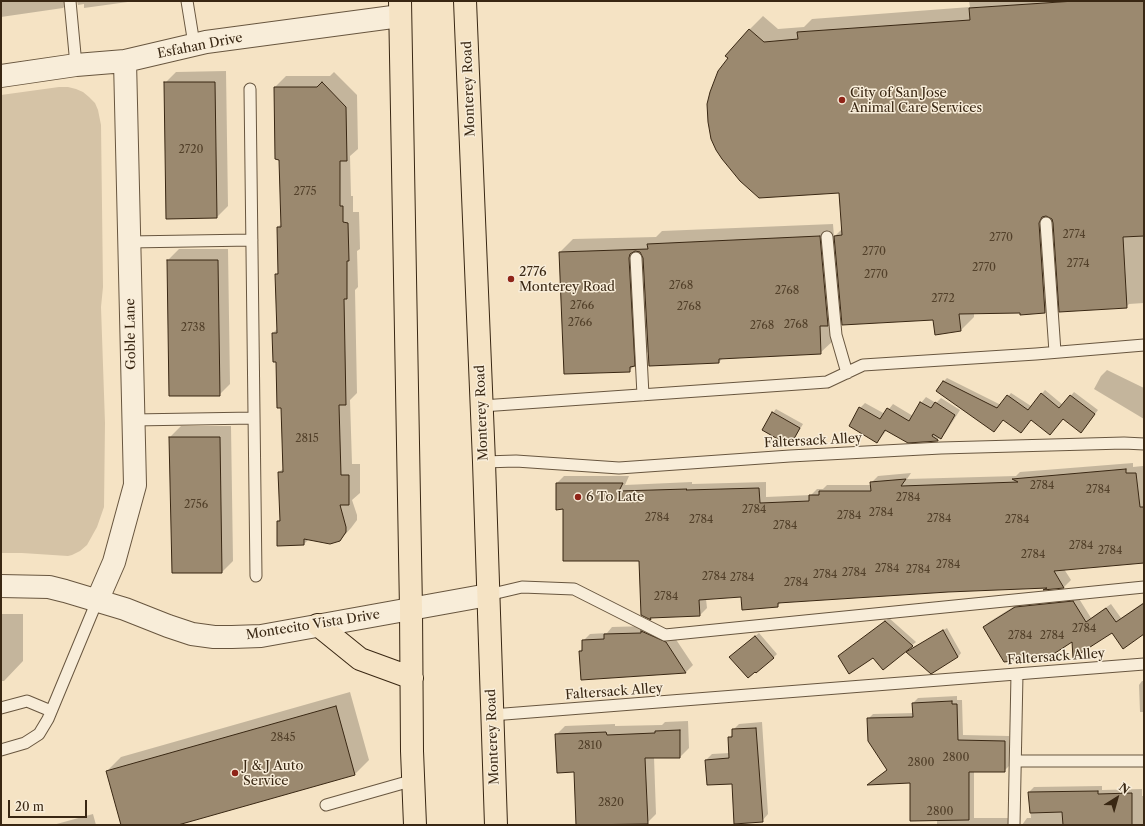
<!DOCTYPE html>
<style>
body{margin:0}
#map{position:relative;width:1145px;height:826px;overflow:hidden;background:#f5e3c4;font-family:"Libre Caslon Text",serif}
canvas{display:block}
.frame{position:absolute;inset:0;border:2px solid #392713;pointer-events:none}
.north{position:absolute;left:1097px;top:778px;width:40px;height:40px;-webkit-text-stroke:3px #f8edd9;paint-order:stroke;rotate:37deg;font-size:11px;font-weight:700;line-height:16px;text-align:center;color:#392713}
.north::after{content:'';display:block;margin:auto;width:14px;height:18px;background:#392713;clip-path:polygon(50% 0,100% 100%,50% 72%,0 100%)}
.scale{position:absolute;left:8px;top:800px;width:79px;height:18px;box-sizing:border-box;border:2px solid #392713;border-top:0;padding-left:5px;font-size:12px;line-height:14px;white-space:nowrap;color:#392713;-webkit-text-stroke:3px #f8edd9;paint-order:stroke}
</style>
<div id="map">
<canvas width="1145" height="826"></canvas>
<div class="frame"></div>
<div class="north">N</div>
<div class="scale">20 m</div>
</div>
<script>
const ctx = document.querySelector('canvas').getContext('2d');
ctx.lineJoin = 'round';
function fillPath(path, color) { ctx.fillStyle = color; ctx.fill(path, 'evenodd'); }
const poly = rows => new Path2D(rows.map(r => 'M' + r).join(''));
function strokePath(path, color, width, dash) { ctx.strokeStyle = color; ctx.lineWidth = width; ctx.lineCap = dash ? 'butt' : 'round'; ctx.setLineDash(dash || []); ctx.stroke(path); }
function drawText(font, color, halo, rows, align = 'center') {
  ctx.font = font + ' "Libre Caslon Text",serif'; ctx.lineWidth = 3; ctx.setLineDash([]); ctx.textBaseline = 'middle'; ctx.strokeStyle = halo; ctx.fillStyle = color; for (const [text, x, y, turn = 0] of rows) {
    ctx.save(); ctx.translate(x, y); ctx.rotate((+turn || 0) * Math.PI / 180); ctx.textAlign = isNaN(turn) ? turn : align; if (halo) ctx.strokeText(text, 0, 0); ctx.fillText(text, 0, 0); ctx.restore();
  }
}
const green = poly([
 [59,87,68,87,76,89,83,92,89,97,95,103,98,110,101,125,103,287,101,307,105,423,104,507,97,527,87,545,80,551,72,555,68,556,22,553,1,553,1,95]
]);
const shadow = poly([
 [1,1,70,1,63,8,1,17],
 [77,1,135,1,84,8,84,4,78,5],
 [969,1,1144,1,1144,303,1129,304,1126,307,1059,298,1045,312,974,313,974,317,961,330,934,319,842,311,833,320,834,340,820,353,723,358,719,362,649,351,629,371,560,252,573,239,656,237,662,231,833,224,834,237,842,229,840,192,727,56,750,29,763,16,778,29,804,27,812,19,970,7],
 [226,71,228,206,217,217,165,83,176,72],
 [334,72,357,95,358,149,350,156,351,196,353,196,353,212,359,212,360,249,357,251,358,287,355,290,357,393,350,400,352,464,360,464,360,493,352,500,357,515,357,520,351,528,340,540,309,539,304,544,278,521,281,518,279,472,284,468,282,407,273,333,278,328,276,275,279,272,278,227,282,223,280,160,275,87,286,76,330,76],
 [179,249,228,249,230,384,219,395,168,260],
 [1107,370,1144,388,1144,419,1094,389,1101,376],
 [947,378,1001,405,1011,393,1031,406,1045,390,1063,405,1074,392,1098,410,1085,428,1063,418,1050,434,1031,419,1003,419,943,382],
 [926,397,936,403,941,398,960,410,946,432,937,440,887,430,877,442,860,408,865,403,885,414,893,404,913,416,921,403],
 [776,409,803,424,793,441,790,445,773,413],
 [181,426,231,426,233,561,222,572,170,437],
 [1133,463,1133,467,1143,466,1144,561,1064,569,1071,580,1064,587,1046,589,1048,587,948,591,782,602,777,606,742,596,706,599,707,608,700,615,653,617,651,619,642,614,639,560,564,508,557,483,564,476,629,476,625,485,692,482,692,484,766,482,766,497,811,495,817,489,823,489,827,485,871,485,871,483,878,476,911,473,907,479,1016,476,1020,472],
 [1078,597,1091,618,1111,604,1121,618,1144,602,1144,633,1112,632,1073,640,984,627,989,622,1021,602],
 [1,614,23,614,23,661,4,681,1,681],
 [889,618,916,642,883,669,873,656,843,653],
 [647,626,673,635,693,665,686,672,581,678,580,651,583,648,583,641,590,634,607,633,612,627],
 [947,628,961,653,958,657,911,649],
 [759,633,777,654,773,658,734,654],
 [1142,681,1144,681,1144,712,1140,712,1139,685],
 [350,692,369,760,355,774,175,825,122,825,107,771,121,757],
 [957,696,957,700,962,700,963,735,1009,736,1009,766,1004,771,974,771,974,818,1012,818,1015,825,937,825,937,820,911,782,869,784,888,769,868,719,873,714,914,713,913,703,918,698],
 [688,721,689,748,680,757,654,757,656,814,647,823,575,771,556,735,565,726,615,724,615,726,662,725,665,722],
 [762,722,768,814,762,821,733,782,706,760,712,754,730,753,729,738,733,734,733,730,739,724],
 [1102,786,1102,790,1142,789,1142,796,1144,796,1144,825,1022,825,1027,818,1031,818,1029,792,1034,787],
 [93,814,96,825,53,825]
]);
const building = poly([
 [1075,1,1144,1,1144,236,1123,237,1127,308,1059,312,1053,223,1052,219,1046,216,1042,217,1039,223,1045,313,1020,315,1020,313,959,314,961,331,935,335,933,320,842,325,834,236,842,235,839,193,759,198,740,181,722,159,716,150,711,139,708,122,707,104,710,92,718,71,728,58,725,56,749,29,764,42,798,39,797,32,970,20,969,8,1075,1],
 [164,82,215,82,217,218,166,219,164,82],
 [322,82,346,107,347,161,340,161,340,206,343,206,343,222,348,223,349,261,347,261,347,299,344,299,346,405,339,405,341,475,349,475,349,505,340,505,346,527,346,532,340,541,330,544,304,539,304,545,277,546,277,521,280,521,278,472,283,472,281,408,277,408,276,362,273,362,272,333,277,333,275,274,278,274,277,227,281,227,279,160,275,159,274,87,317,87,322,82],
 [820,236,828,326,820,326,821,354,719,359,719,363,649,366,643,258,640,252,635,251,630,254,629,258,635,366,630,367,630,372,564,374,559,252,648,249,647,244,820,236],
 [167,260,218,260,220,396,169,396,167,260],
 [943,381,997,408,1007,395,1028,410,1041,393,1059,408,1070,395,1095,414,1081,433,1063,419,1050,435,1031,420,1021,433,1003,420,994,432,936,391,943,381],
 [920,402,931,408,935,402,955,415,941,439,933,434,932,436,938,440,938,441,908,443,885,430,877,443,849,426,859,407,880,419,887,408,909,421,920,402],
 [772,412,800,428,790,446,762,430,772,412],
 [169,437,220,437,222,573,172,573,169,437],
 [1126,469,1126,473,1136,473,1140,507,1144,507,1144,563,1054,571,1064,588,1043,590,1047,588,948,592,778,603,778,607,742,610,741,597,699,600,700,616,650,618,651,620,641,615,639,561,563,561,563,509,556,510,556,483,623,483,619,491,687,489,686,490,759,488,760,503,809,501,809,495,819,495,819,491,871,491,870,482,906,479,901,486,1018,482,1012,479,1126,469],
 [1073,601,1086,622,1106,608,1116,622,1144,603,1144,634,1123,649,1112,633,1073,658,1072,642,1049,657,1004,662,983,627,1015,607,1073,601],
 [885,621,913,646,883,670,873,658,849,674,838,656,885,621],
 [943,630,958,657,931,674,906,652,943,630],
 [641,631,666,642,686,673,581,680,579,651,582,651,582,640,604,639,604,634,641,633,641,631],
 [755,636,774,658,756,673,755,672,748,678,729,657,755,636],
 [952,701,952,704,957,704,958,740,1005,741,1005,772,969,772,969,820,910,821,910,783,867,785,887,770,868,741,867,718,913,717,912,703,952,701],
 [336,706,355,775,178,825,121,825,106,771,336,706],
 [756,728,763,822,734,824,732,784,707,785,705,760,729,758,728,737,732,737,732,729,756,728],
 [680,730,680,758,645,758,648,824,576,825,574,772,557,773,555,734,606,732,607,735,655,733,655,731,680,730],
 [1098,791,1098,794,1132,793,1132,825,1063,825,1062,812,1030,813,1028,792,1098,791]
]);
const service = poly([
 [70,1,76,65],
 [187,1,194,44],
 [250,89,256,576],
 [1046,223,1055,352],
 [827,237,836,335,847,373],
 [129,242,252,240],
 [636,258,643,395],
 [482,406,827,382,863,365,1036,354,1144,345],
 [133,420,254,418],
 [484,462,516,461,619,468,790,456,941,448,1124,443,1144,444],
 [488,595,522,587,574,589,665,635,1144,587],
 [1,708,27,701,51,711],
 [492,715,1144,664],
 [1,750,25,743,39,734,48,719,97,601],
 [1016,761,1144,761],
 [326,805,414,780],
 [1014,825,1017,674]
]);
const minor = poly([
 [1,76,76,65,125,61,206,42,400,16],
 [1,586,49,587,65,591,125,609,168,626,192,634,214,637,232,637,261,636,488,595],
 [97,601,114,562,135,485,125,61]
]);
const primary = poly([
 [400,1,411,609,412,751,415,825],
 [465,1,484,462,496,825],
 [318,625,360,659,412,678]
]);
const markers = [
 [842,100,4,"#8f2418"],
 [511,279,4,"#8f2418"],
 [578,497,4,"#8f2418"],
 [235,773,4,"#8f2418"]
];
const numberNames = [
 ["2720",191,150],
 ["2775",305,192],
 ["2774",1074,235],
 ["2770",1001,238],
 ["2770",874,252],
 ["2774",1078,264],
 ["2770",984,268],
 ["2770",876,275],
 ["2768",681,286],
 ["2768",787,291],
 ["2772",943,299],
 ["2766",582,306],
 ["2768",689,307],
 ["2766",580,323],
 ["2768",796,325],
 ["2768",762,326],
 ["2738",193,328],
 ["2815",307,439],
 ["2784",1042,486],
 ["2784",1098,490],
 ["2784",908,498],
 ["2756",196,505],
 ["2784",754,510],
 ["2784",881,513],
 ["2784",849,516],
 ["2784",657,518],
 ["2784",939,519],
 ["2784",701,520],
 ["2784",1017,520],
 ["2784",785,526],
 ["2784",1081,546],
 ["2784",1110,551],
 ["2784",1033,555],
 ["2784",948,565],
 ["2784",887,569],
 ["2784",918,570],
 ["2784",854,573],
 ["2784",825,575],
 ["2784",714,577],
 ["2784",742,578],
 ["2784",796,583],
 ["2784",666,597],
 ["2784",1084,629],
 ["2784",1020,636],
 ["2784",1052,636],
 ["2845",283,738],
 ["2810",590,746],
 ["2800",956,758],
 ["2800",921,763],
 ["2820",611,803],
 ["2800",940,812]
];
const streetNames = [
 ["Esfahan Drive",200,46,-11],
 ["Monterey Road",469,89,-92],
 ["Goble Lane",131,334,-91],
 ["Monterey Road",482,413,-92],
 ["Faltersack Alley",813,441,-3],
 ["Montecito Vista Drive",313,625,-9],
 ["Faltersack Alley",1056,657,-4],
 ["Faltersack Alley",614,692,-4],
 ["Monterey Road",493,737,-92]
];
const poiNames = [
 ["City of San Jose",850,93],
 ["Animal Care Services",850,108],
 ["2776",519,272],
 ["Monterey Road",519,287],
 ["6 To Late",586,497],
 ["J & J Auto",243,766],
 ["Service",243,781]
];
fillPath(green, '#d5c3a6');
fillPath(shadow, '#0003');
fillPath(building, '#9b896f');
strokePath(building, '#392713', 1);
strokePath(service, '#68563f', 13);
strokePath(minor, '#68563f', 24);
strokePath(primary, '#392713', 24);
strokePath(service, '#f8edd9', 11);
strokePath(minor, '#f8edd9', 22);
strokePath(primary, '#f5e3c4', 22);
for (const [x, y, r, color] of markers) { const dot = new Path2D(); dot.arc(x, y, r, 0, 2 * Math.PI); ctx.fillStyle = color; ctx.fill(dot); strokePath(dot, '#f8edd9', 1.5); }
drawText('11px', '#52402a', null, numberNames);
drawText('13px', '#392713', '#f8edd9', streetNames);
drawText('13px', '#392713', '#f8edd9', poiNames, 'left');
</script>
